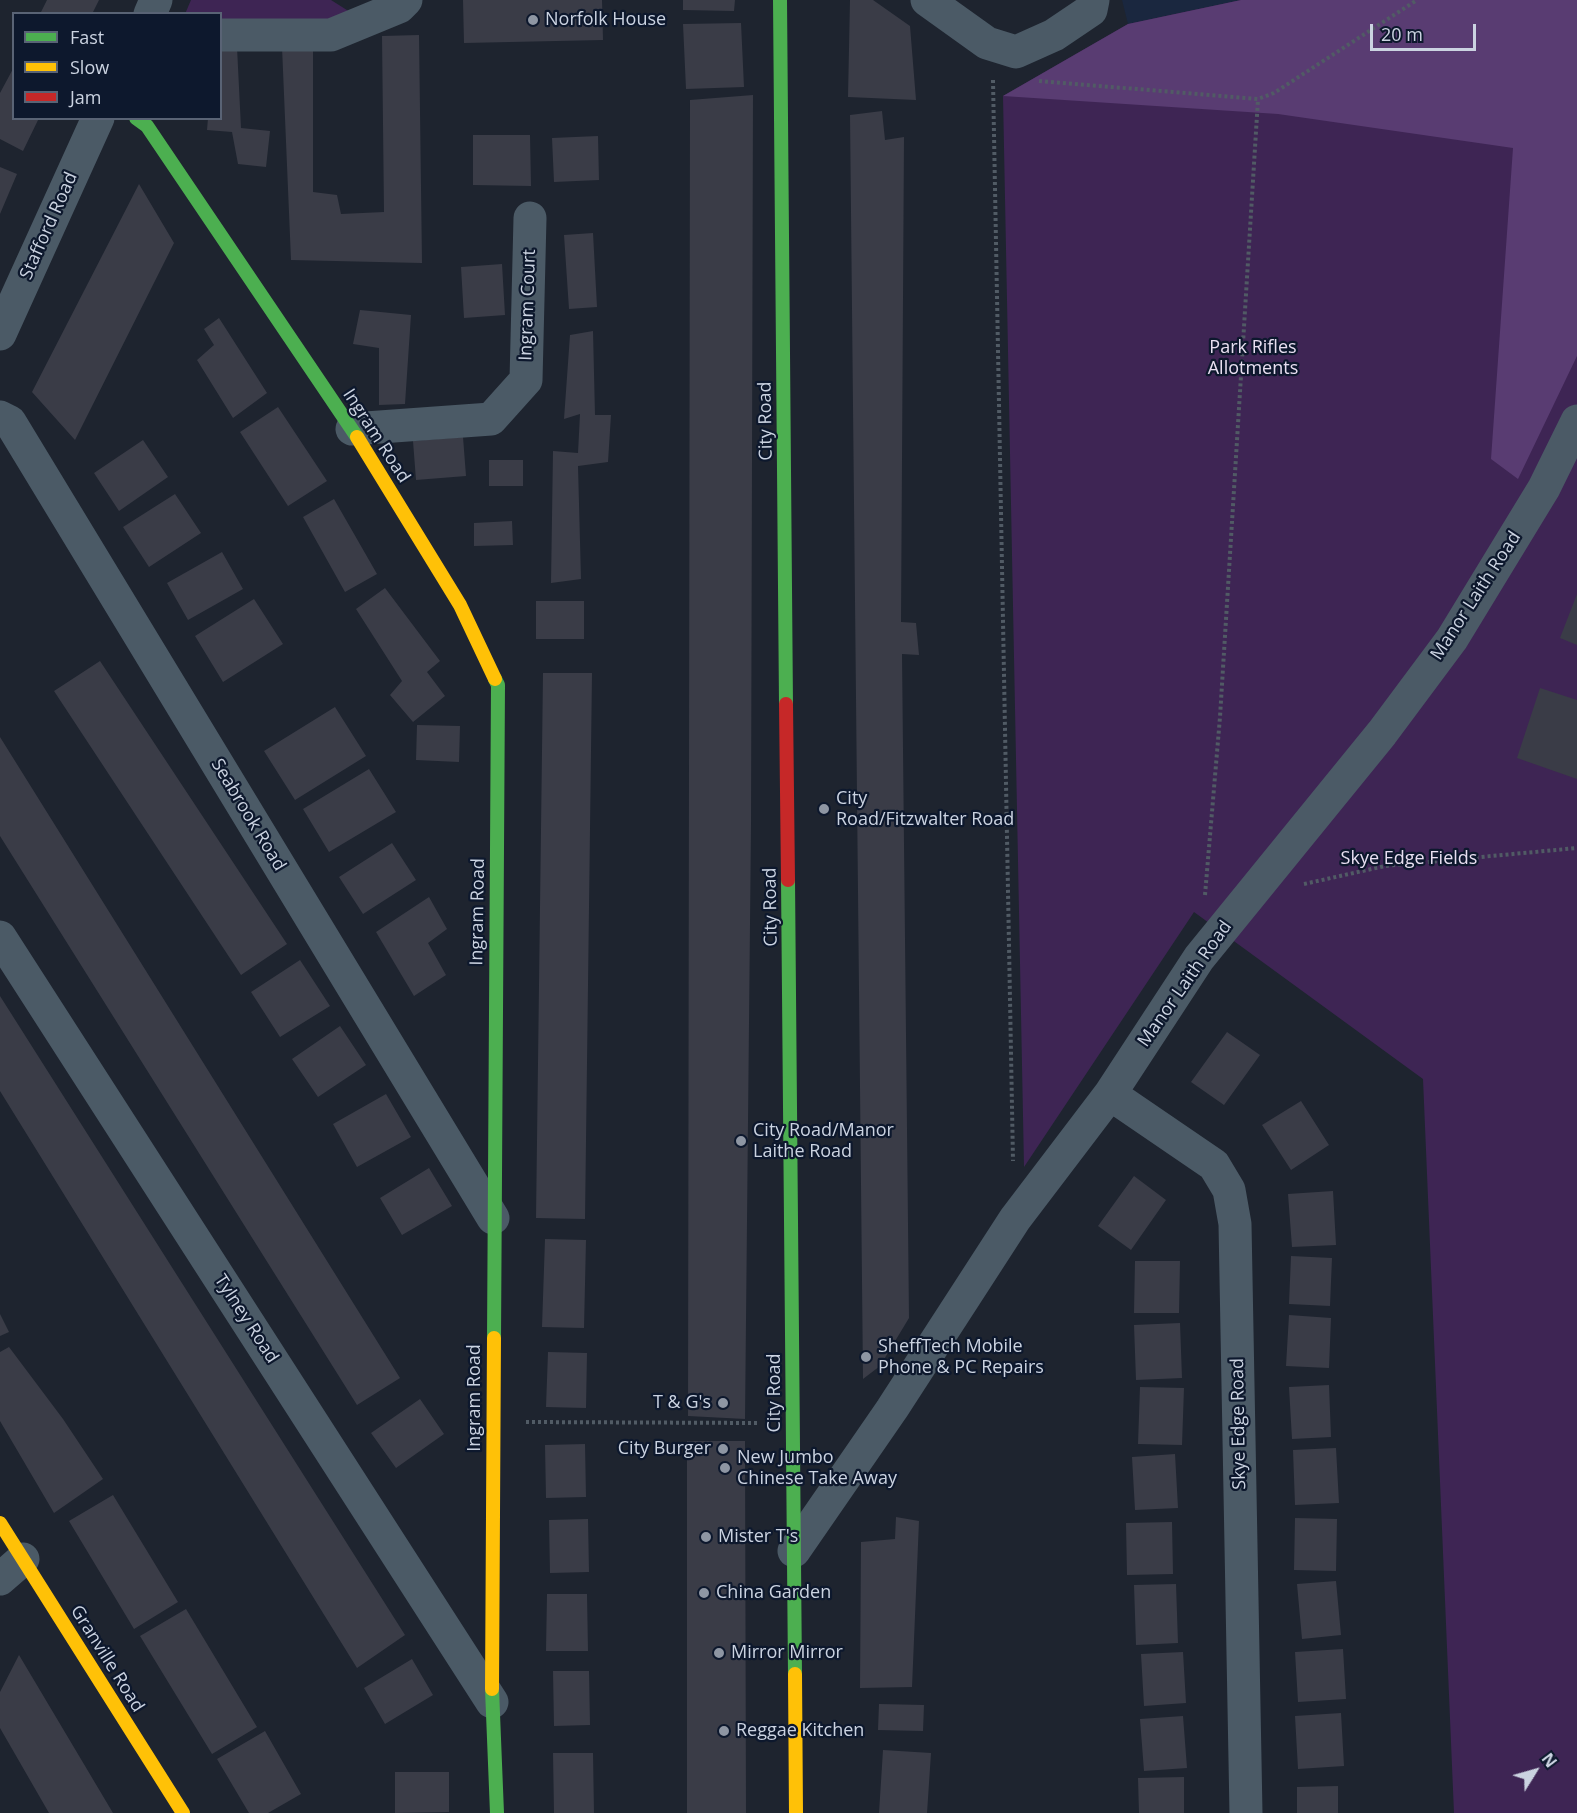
<!DOCTYPE html>
<style>
body{margin:0}
#map{position:relative;width:1577px;height:1813px;overflow:hidden;background:#1e242f;font-family:"Open Sans",sans-serif}
canvas{display:block}
.legend{position:absolute;left:12px;top:12px;width:210px;height:108px;box-sizing:border-box;background:#0d182d;border:2px solid #596375;margin:0;padding:8px 10px;list-style:none;font-size:18px;color:#cbd3e1}
.legend li{display:flex;align-items:center;gap:12px;height:30px}
.legend b{width:30px;border:2px solid #596375}
.north{position:absolute;left:1505px;top:1741px;width:60px;height:60px;-webkit-text-stroke:4px #0d182d;paint-order:stroke;rotate:53deg;font-size:16px;font-weight:700;line-height:24px;text-align:center;color:#cbd3e1}
.north::after{content:'';display:block;margin:auto;width:21px;height:27px;background:#cbd3e1;clip-path:polygon(50% 0,100% 100%,50% 72%,0 100%)}
.scale{position:absolute;left:1370px;top:24px;width:106px;height:27px;box-sizing:border-box;border:3px solid #cbd3e1;border-top:0;padding-left:8px;font-size:18px;line-height:21px;white-space:nowrap;color:#cbd3e1;-webkit-text-stroke:4px #0d182d;paint-order:stroke}
</style>
<div id="map">
<canvas width="1577" height="1813"></canvas>
<ul class="legend">
<li><b style="height:8px;background:#4caf50"></b>Fast</li>
<li><b style="height:8px;background:#ffc107"></b>Slow</li>
<li><b style="height:8px;background:#c62828"></b>Jam</li>
</ul>
<div class="north">N</div>
<div class="scale">20 m</div>
</div>
<script>
const ctx = document.querySelector('canvas').getContext('2d');
ctx.lineJoin = 'round';
function fillPath(path, color) { ctx.fillStyle = color; ctx.fill(path, 'evenodd'); }
const poly = rows => new Path2D(rows.map(r => 'M' + r).join(''));
function strokePath(path, color, width, dash) { ctx.strokeStyle = color; ctx.lineWidth = width; ctx.lineCap = dash ? 'butt' : 'round'; ctx.setLineDash(dash || []); ctx.stroke(path); }
function drawText(font, color, halo, rows, align = 'center') {
  ctx.font = font + ' "Open Sans",sans-serif'; ctx.lineWidth = 4.5; ctx.setLineDash([]); ctx.textBaseline = 'middle'; ctx.strokeStyle = halo; ctx.fillStyle = color; for (const [text, x, y, turn = 0] of rows) {
    ctx.save(); ctx.translate(x, y); ctx.rotate((+turn || 0) * Math.PI / 180); ctx.textAlign = isNaN(turn) ? turn : align; if (halo) ctx.strokeText(text, 0, 0); ctx.fillText(text, 0, 0); ctx.restore();
  }
}
const built = poly([
 [1122,0,1241,0,1128,24]
]);
const green = poly([
 [191,0,331,0,350,12,331,32,221,28,220,14,185,14],
 [1241,0,1577,0,1577,1813,1454,1813,1423,1079,1194,912,1024,1167,1003,96,1128,24]
]);
const forest = poly([
 [1241,0,1577,0,1577,356,1518,479,1491,459,1513,148,1278,114,1003,96,1128,24]
]);
const building = poly([
 [47,0,99,0,92,14,40,14],
 [463,0,602,0,603,40,464,43],
 [683,0,735,0,734,11,683,10],
 [850,0,873,0,910,26,916,100,848,97],
 [741,23,744,87,686,89,683,24],
 [419,35,422,263,291,260,282,47,313,48,313,192,337,195,341,214,384,212,382,36],
 [220,47,237,47,241,128,270,131,266,167,238,164,232,132,207,130,208,118,220,118],
 [14,67,14,118,39,118,23,151,0,139,0,93],
 [753,95,751,825,745,1419,688,1416,690,100],
 [882,111,885,140,904,137,901,622,916,623,919,655,902,654,909,1318,880,1366,863,1379,850,115],
 [473,135,530,135,531,186,473,185],
 [598,136,599,180,554,182,552,138],
 [0,167,17,174,0,214],
 [139,184,174,243,75,440,32,392],
 [593,233,597,307,569,309,564,235],
 [502,264,505,315,464,318,461,267],
 [360,310,411,315,405,404,379,405,379,348,353,344],
 [219,318,267,393,233,418,197,360,214,345,204,329],
 [593,331,595,415,611,415,608,462,578,466,581,579,551,583,553,451,578,453,580,414,564,419,570,335],
 [278,407,327,481,288,506,240,432],
 [463,437,466,476,416,480,413,441],
 [143,440,168,477,119,511,94,473],
 [489,460,523,460,523,486,489,486],
 [175,494,201,533,149,567,123,527],
 [334,499,377,574,345,592,303,517],
 [512,521,513,545,474,546,474,523],
 [222,552,243,589,188,620,167,583],
 [385,588,440,661,427,672,445,696,413,722,390,695,402,681,356,609],
 [1577,594,1577,645,1560,638],
 [254,599,283,644,223,682,195,636],
 [536,601,584,601,584,639,536,639],
 [100,661,287,944,241,975,54,691],
 [543,673,592,673,585,1219,536,1218],
 [1540,688,1577,700,1577,779,1517,758],
 [335,707,366,756,295,800,264,751],
 [417,725,460,726,459,762,416,760],
 [0,737,400,1378,357,1405,0,836],
 [369,769,396,812,329,852,303,809],
 [392,843,416,880,363,914,339,877],
 [429,897,447,929,428,943,446,975,414,996,376,932],
 [300,960,330,1006,280,1037,251,992],
 [0,996,405,1635,357,1668,0,1091],
 [340,1026,366,1065,318,1097,292,1059],
 [1227,1032,1260,1055,1224,1105,1191,1082],
 [386,1094,411,1137,357,1167,333,1124],
 [1301,1101,1329,1145,1291,1170,1262,1125],
 [429,1168,452,1206,402,1235,380,1198],
 [1134,1176,1166,1200,1131,1250,1098,1226],
 [1333,1191,1336,1245,1292,1247,1288,1194],
 [545,1239,586,1240,584,1328,542,1327],
 [1291,1256,1332,1258,1330,1306,1289,1304],
 [1135,1261,1180,1261,1179,1313,1134,1313],
 [0,1314,9,1332,0,1336],
 [1289,1315,1331,1318,1329,1368,1286,1366],
 [1180,1323,1182,1378,1136,1380,1134,1325],
 [9,1347,63,1419,103,1479,54,1513,0,1421,0,1352],
 [548,1352,587,1353,586,1408,546,1407],
 [1329,1385,1331,1437,1292,1439,1289,1387],
 [1140,1387,1184,1388,1182,1445,1138,1444],
 [420,1399,444,1434,396,1468,371,1433],
 [687,1441,745,1441,746,1813,687,1813],
 [585,1444,586,1497,546,1498,545,1445],
 [1336,1448,1339,1503,1295,1505,1293,1450],
 [1175,1454,1178,1508,1135,1510,1132,1457],
 [113,1495,178,1602,134,1629,69,1521],
 [896,1517,919,1521,912,1687,860,1688,861,1542,895,1539],
 [1295,1518,1337,1519,1336,1571,1294,1570],
 [588,1519,589,1572,550,1573,549,1520],
 [1172,1522,1173,1574,1127,1575,1126,1523],
 [1336,1581,1341,1635,1302,1639,1297,1584],
 [1176,1584,1178,1643,1136,1645,1134,1585],
 [547,1594,587,1594,588,1651,546,1651],
 [186,1609,257,1727,212,1754,140,1636],
 [1343,1649,1346,1699,1298,1702,1295,1652],
 [1183,1652,1186,1703,1144,1706,1141,1654],
 [19,1655,113,1813,49,1813,0,1728,0,1692],
 [412,1659,433,1695,385,1724,364,1688],
 [553,1671,589,1671,590,1725,554,1726],
 [879,1704,924,1705,923,1731,878,1730],
 [1341,1713,1344,1766,1298,1769,1295,1716],
 [1183,1716,1187,1768,1144,1771,1140,1719],
 [265,1731,301,1794,268,1813,249,1813,217,1759],
 [883,1750,931,1753,927,1813,879,1813],
 [553,1753,593,1753,594,1813,554,1813],
 [395,1772,449,1772,449,1812,395,1813],
 [1184,1777,1184,1813,1139,1813,1138,1778],
 [1338,1786,1338,1813,1297,1813,1297,1787]
]);
const path = poly([
 [993,80,1013,1161],
 [1039,81,1258,99,1274,93,1417,0],
 [1304,884,1385,866,1577,848],
 [1205,895,1220,717,1258,99],
 [526,1422,759,1423]
]);
const street = poly([
 [927,0,987,43,1016,52,1054,35,1091,10,1093,0],
 [150,14,156,0],
 [220,35,331,35,399,7,406,0],
 [0,334,98,118],
 [0,417,10,422,493,1218],
 [352,429,491,419,526,380,530,218],
 [0,937,492,1702],
 [1110,1094,1214,1165,1229,1190,1235,1224,1246,1813],
 [794,1551,892,1409,1015,1219,1110,1094,1199,958,1382,733,1452,639,1544,488,1577,421],
 [0,1579,23,1559]
]);
const fast = poly([
 [780,0,786,704],
 [136,118,147,126,357,437],
 [788,880,795,1674],
 [494,1338,498,685,495,679],
 [492,1689,497,1813]
]);
const slow = poly([
 [357,437,460,605,495,679],
 [0,1523,183,1813],
 [795,1674,796,1813],
 [492,1689,494,1338]
]);
const jam = poly([
 [786,704,788,880]
]);
const markers = [
 [533,20,6,"#8e96a3"],
 [824,809,6,"#8e96a3"],
 [741,1141,6,"#8e96a3"],
 [866,1357,6,"#8e96a3"],
 [723,1403,6,"#8e96a3"],
 [723,1449,6,"#8e96a3"],
 [725,1468,6,"#8e96a3"],
 [706,1537,6,"#8e96a3"],
 [704,1593,6,"#8e96a3"],
 [719,1653,6,"#8e96a3"],
 [724,1731,6,"#8e96a3"]
];
const poiNames = [
 ["Norfolk House",545,20],
 ["City",836,799],
 ["Road/Fitzwalter Road",836,820],
 ["City Road/Manor",753,1131],
 ["Laithe Road",753,1152],
 ["SheffTech Mobile",878,1347],
 ["Phone & PC Repairs",878,1368],
 ["T & G's",711,1403,"right"],
 ["City Burger",711,1449,"right"],
 ["New Jumbo",737,1458],
 ["Chinese Take Away",737,1479],
 ["Mister T's",718,1537],
 ["China Garden",716,1593],
 ["Mirror Mirror",731,1653],
 ["Reggae Kitchen",736,1731]
];
const streetNames = [
 ["Stafford Road",49,226,-66],
 ["Ingram Court",528,305,-88],
 ["City Road",766,421,-91],
 ["Ingram Road",376,436,57],
 ["Manor Laith Road",1476,596,-57],
 ["Seabrook Road",248,815,59],
 ["City Road",771,907,-91],
 ["Ingram Road",478,912,-89],
 ["Manor Laith Road",1185,984,-55],
 ["Tylney Road",246,1319,57],
 ["City Road",775,1393,-90],
 ["Ingram Road",475,1398,-90],
 ["Skye Edge Road",1239,1424,-91],
 ["Granville Road",107,1659,58]
];
const parkNames = [
 ["Park Rifles",1253,348],
 ["Allotments",1253,369],
 ["Skye Edge Fields",1409,859]
];
fillPath(built, '#1a273f');
fillPath(green, '#3e2554');
fillPath(forest, '#593c72');
fillPath(building, '#3a3c47');
strokePath(path, '#515b65', 4, [3, 3]);
strokePath(street, '#4b5a66', 33);
strokePath(fast, '#4caf50', 14);
strokePath(slow, '#ffc107', 14);
strokePath(jam, '#c62828', 14);
for (const [x, y, r, color] of markers) { const dot = new Path2D(); dot.arc(x, y, r, 0, 2 * Math.PI); ctx.fillStyle = color; ctx.fill(dot); strokePath(dot, '#0d182d', 2); }
drawText('18px', '#cbd3e1', '#0d182d', poiNames, 'left');
drawText('18px', '#cbd3e1', '#0d182d', streetNames);
drawText('18px', '#e8dff1', '#0d182d', parkNames);
</script>
